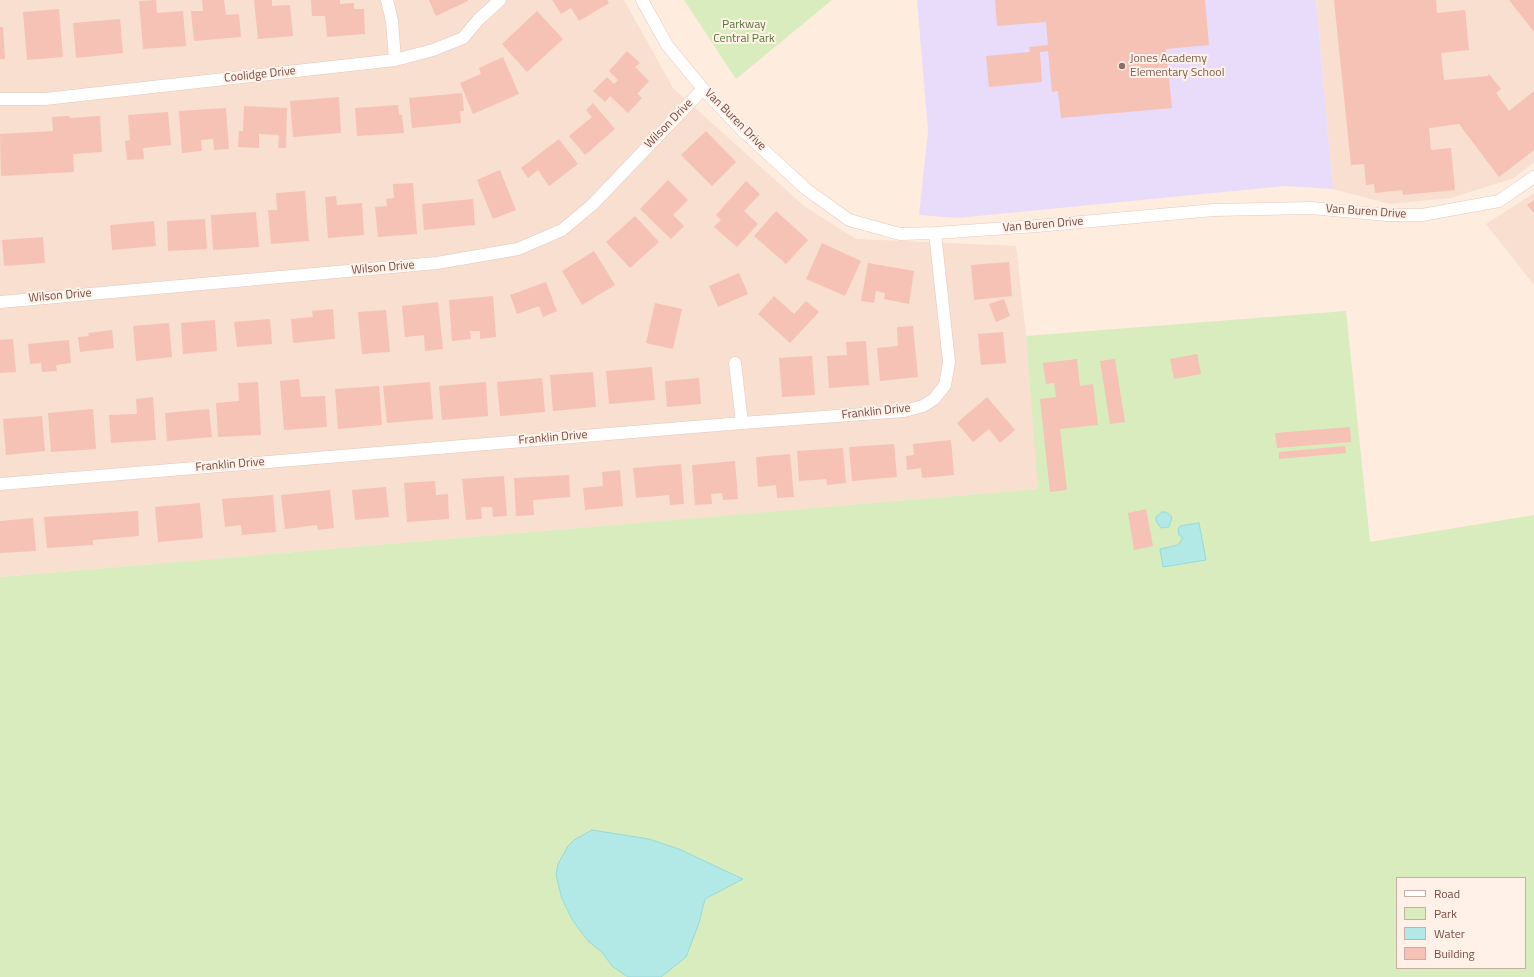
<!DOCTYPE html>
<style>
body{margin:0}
#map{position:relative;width:1534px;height:977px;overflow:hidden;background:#feecdf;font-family:"Titillium Web",sans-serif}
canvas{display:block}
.legend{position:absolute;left:1396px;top:877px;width:130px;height:92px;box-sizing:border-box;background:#fff1e7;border:1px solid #c8afa6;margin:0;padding:5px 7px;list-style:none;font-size:12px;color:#764d45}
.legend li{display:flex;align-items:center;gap:8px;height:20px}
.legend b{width:20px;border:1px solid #c8afa6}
</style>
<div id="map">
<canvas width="1534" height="977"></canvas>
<ul class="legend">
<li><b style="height:5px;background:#fff"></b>Road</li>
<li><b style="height:11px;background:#d9ecbd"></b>Park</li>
<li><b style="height:11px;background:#b2e8e6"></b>Water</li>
<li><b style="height:11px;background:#f5c2b5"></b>Building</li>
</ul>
</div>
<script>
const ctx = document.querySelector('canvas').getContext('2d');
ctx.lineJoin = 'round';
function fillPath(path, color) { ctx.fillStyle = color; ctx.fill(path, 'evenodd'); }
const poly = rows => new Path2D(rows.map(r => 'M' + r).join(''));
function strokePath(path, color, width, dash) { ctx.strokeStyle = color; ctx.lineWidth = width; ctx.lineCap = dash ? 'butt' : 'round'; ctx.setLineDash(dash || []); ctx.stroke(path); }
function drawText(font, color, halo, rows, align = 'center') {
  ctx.font = font + ' "Titillium Web",sans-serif'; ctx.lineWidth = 4; ctx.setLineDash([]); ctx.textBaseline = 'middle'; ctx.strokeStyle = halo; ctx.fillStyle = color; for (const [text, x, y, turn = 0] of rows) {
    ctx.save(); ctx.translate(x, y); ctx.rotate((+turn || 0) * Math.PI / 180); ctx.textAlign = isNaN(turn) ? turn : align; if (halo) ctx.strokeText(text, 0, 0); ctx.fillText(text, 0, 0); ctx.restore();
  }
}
const residential = poly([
 [0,0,624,0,673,88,804,206,856,239,1016,246,1026,336,1039,489,0,577],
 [1316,0,1534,0,1534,162,1514,178,1451,198,1390,204,1333,189],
 [1534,193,1534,285,1486,224]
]);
const education = poly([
 [917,0,1316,0,1333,189,1285,186,957,218,919,215,928,131]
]);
const green = poly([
 [684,0,832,0,736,79],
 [1346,311,1370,542,1534,515,1534,977,0,977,0,577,1038,489,1026,336],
 [1397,878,1525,878,1525,968,1397,968]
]);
const water = poly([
 [1162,512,1165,512,1169,514,1172,517,1169,527,1161,528,1156,521,1156,517,1162,512],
 [1199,523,1206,560,1163,567,1160,549,1178,545,1183,538,1179,535,1178,529,1180,526,1199,523],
 [592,830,649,839,679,849,743,879,705,899,699,923,686,957,661,977,628,977,612,966,602,952,588,941,573,921,562,899,556,875,558,864,568,846,574,840,592,830]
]);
const building = poly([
 [156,0,157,13,183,11,186,46,143,49,139,1],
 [202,0,224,0,226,15,239,14,241,37,194,41,191,11,203,11],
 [254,0,272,0,272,6,290,5,293,36,258,39],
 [311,0,340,0,340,4,354,3,354,9,364,9,365,34,327,37,325,16,312,16],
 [429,0,468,0,468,1,436,16],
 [552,0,607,0,609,3,579,21,571,8,561,14],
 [995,0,1205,0,1209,45,1166,49,1172,108,1061,118,1058,91,1052,92,1048,51,1040,52,1042,82,989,87,986,56,1030,52,1029,47,1048,45,1046,22,997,26],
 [1334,0,1436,0,1437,13,1465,10,1469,50,1441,53,1444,80,1488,76,1489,74,1501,89,1496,93,1509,111,1534,91,1534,150,1499,177,1459,124,1429,128,1431,150,1451,148,1455,190,1403,195,1402,190,1375,193,1374,184,1366,185,1364,164,1351,165],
 [1509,0,1534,0,1534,32],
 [59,9,63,57,27,60,23,12],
 [537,11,563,39,527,72,502,44],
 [120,19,123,53,76,58,73,23],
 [0,27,3,27,5,59,0,59],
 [627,51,640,63,635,67,649,81,637,94,642,98,628,113,610,96,605,102,593,91,607,77,614,84,618,80,609,71],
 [503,57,519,94,473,114,460,83,481,74,479,68],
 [462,93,464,111,460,111,461,123,412,128,409,98],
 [339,97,341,133,293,137,290,101],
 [593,103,615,129,585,155,569,136,592,117,586,110],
 [398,105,399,115,402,115,404,133,357,136,355,108],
 [244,106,287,108,286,148,278,148,279,135,259,134,259,148,238,147,239,131,243,131],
 [226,108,229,149,214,150,213,139,201,140,202,151,182,153,179,111],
 [168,112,171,145,143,148,144,159,127,160,125,141,130,140,128,115],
 [69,116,70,118,100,116,102,152,73,154,74,172,1,176,0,134,53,131,52,117],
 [706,131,736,162,712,186,681,155],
 [559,139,578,164,549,186,538,170,528,178,521,168],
 [500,170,516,210,493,219,477,180],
 [668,180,688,200,673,215,684,226,671,239,640,209],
 [746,181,760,194,744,211,758,224,737,247,714,227,721,220,716,215],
 [413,183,417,234,378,237,375,207,387,206,386,199,394,198,393,184],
 [305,191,309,241,271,244,268,210,277,210,276,193],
 [336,196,337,205,362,203,364,235,328,238,325,197],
 [473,199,475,225,424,230,422,204],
 [1534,200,1534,213,1527,205],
 [776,211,808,240,786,264,754,236],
 [256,212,259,247,213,250,211,215],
 [635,216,659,242,630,268,606,242],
 [205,219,207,249,168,251,167,221],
 [154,221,156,246,112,250,110,225],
 [43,237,45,263,4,266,2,240],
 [822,243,861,261,845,296,806,279],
 [594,251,615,285,582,305,562,271],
 [1009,262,1012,296,974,300,971,265],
 [868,263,914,271,909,304,884,299,885,293,876,291,874,303,861,301],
 [739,273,748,294,718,307,709,286],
 [546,282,557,311,543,317,539,306,517,314,510,295],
 [493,296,496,337,480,339,480,331,470,331,471,339,452,341,449,300],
 [774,296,794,314,806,301,819,312,790,343,758,314],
 [1004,299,1010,316,996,322,989,304],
 [438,302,443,349,425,351,424,335,405,337,402,306],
 [655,303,682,309,673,349,646,343],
 [333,309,335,339,293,343,291,319,313,317,312,311],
 [386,310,390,352,362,354,358,312],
 [270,319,272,344,237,347,234,322],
 [215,320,217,351,183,354,181,323],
 [169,323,172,357,136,361,133,326],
 [913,326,918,377,880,381,877,348,898,346,897,327],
 [112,330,114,348,80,352,78,337,89,336,88,333],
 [1003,332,1006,363,981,365,978,334],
 [13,339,16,372,0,373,0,340],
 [69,340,71,363,56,365,57,371,42,372,41,363,30,364,28,344],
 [866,341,869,385,829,388,827,356,847,355,846,342],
 [1197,354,1201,374,1174,379,1170,359],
 [812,356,815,395,782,397,779,358],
 [1077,359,1080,386,1093,384,1098,425,1060,429,1067,490,1050,492,1040,399,1056,397,1054,383,1046,384,1043,363],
 [1115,359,1125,422,1110,424,1100,361],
 [652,367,655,400,609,404,606,371],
 [593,372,596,407,553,411,550,375],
 [542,378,545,412,500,416,497,382],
 [699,378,701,404,667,407,665,381],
 [299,379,301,397,325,396,327,427,284,430,280,381],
 [258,382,261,435,218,437,216,403,239,401,238,383],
 [430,382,433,419,387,423,383,386],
 [486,382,488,416,442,420,439,386],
 [379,386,382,425,338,429,335,389],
 [153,397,156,440,111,443,109,415,137,414,136,399],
 [987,397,1015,430,1000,443,989,429,973,442,957,423],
 [93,409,96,449,51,452,48,413],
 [209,409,212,437,167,441,165,413],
 [42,416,45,451,6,455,3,419],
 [1350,427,1351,442,1277,448,1275,433],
 [951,440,954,475,922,478,921,468,907,470,906,456,914,455,913,444],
 [894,444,897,477,852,481,849,447],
 [1345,446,1346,453,1279,459,1279,452],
 [843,448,846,483,827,485,826,479,799,481,797,451],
 [790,454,794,497,777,498,776,485,758,487,756,457],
 [735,461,738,499,723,500,722,493,711,494,712,504,695,505,692,465],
 [681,464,684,504,670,505,669,495,636,498,633,468],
 [620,470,623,506,585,510,583,488,603,486,602,472],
 [569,475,570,497,533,500,534,515,516,516,514,478],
 [504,476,507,516,493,517,492,507,481,507,482,519,466,520,462,479],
 [435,481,436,495,448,494,449,519,407,522,404,483],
 [386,487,389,517,355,520,352,490],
 [330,490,334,528,318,530,317,525,285,529,281,495],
 [273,495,276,532,242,535,241,525,225,527,222,499],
 [200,503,203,538,158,542,155,507],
 [1146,509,1153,546,1134,550,1128,513],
 [138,511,139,536,93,540,93,545,47,548,44,517],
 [33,518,36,551,0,553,0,521]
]);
const minor = poly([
 [387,0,392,21,395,60],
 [642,0,667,45,703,89,743,131,806,189,849,220,900,234,935,233,1037,226,1214,210,1311,208,1387,215,1422,215,1499,201,1534,177],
 [0,99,45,99,395,60,433,50,463,38,478,20,500,0],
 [0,302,437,263,518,249,562,230,592,205,703,89],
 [735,363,742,423],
 [0,484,742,423,904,411,923,406,934,399,945,385,949,362,935,233]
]);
const markers = [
 [1122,66,4,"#8d6e63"]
];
const parkNames = [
 ["Parkway",744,25],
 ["Central Park",744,39]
];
const educationNames = [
 ["Jones Academy",1130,59],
 ["Elementary School",1130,73]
];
const streetNames = [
 ["Coolidge Drive",260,75,-6],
 ["Van Buren Drive",735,120,45],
 ["Wilson Drive",669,124,-46],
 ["Van Buren Drive",1366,212,4],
 ["Van Buren Drive",1043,225,-5],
 ["Wilson Drive",383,268,-5],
 ["Wilson Drive",60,296,-5],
 ["Franklin Drive",876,412,-6],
 ["Franklin Drive",553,438,-5],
 ["Franklin Drive",230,465,-5]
];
fillPath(residential, '#f8dfd0');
fillPath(education, '#e9dcfa');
fillPath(green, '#d9ecbd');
fillPath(water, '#b2e8e6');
strokePath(water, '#98dbd8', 1);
fillPath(building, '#f5c2b5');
strokePath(minor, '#e4c8bd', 13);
strokePath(minor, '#fff', 12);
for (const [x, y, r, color] of markers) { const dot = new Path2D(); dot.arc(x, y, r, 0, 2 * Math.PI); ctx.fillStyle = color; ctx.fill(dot); strokePath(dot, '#fff1e7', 1.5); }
drawText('12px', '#58773a', '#fff1e7', parkNames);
drawText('12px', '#785e54', '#fff1e7', educationNames, 'left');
drawText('12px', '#764d45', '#fff1e7', streetNames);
</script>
